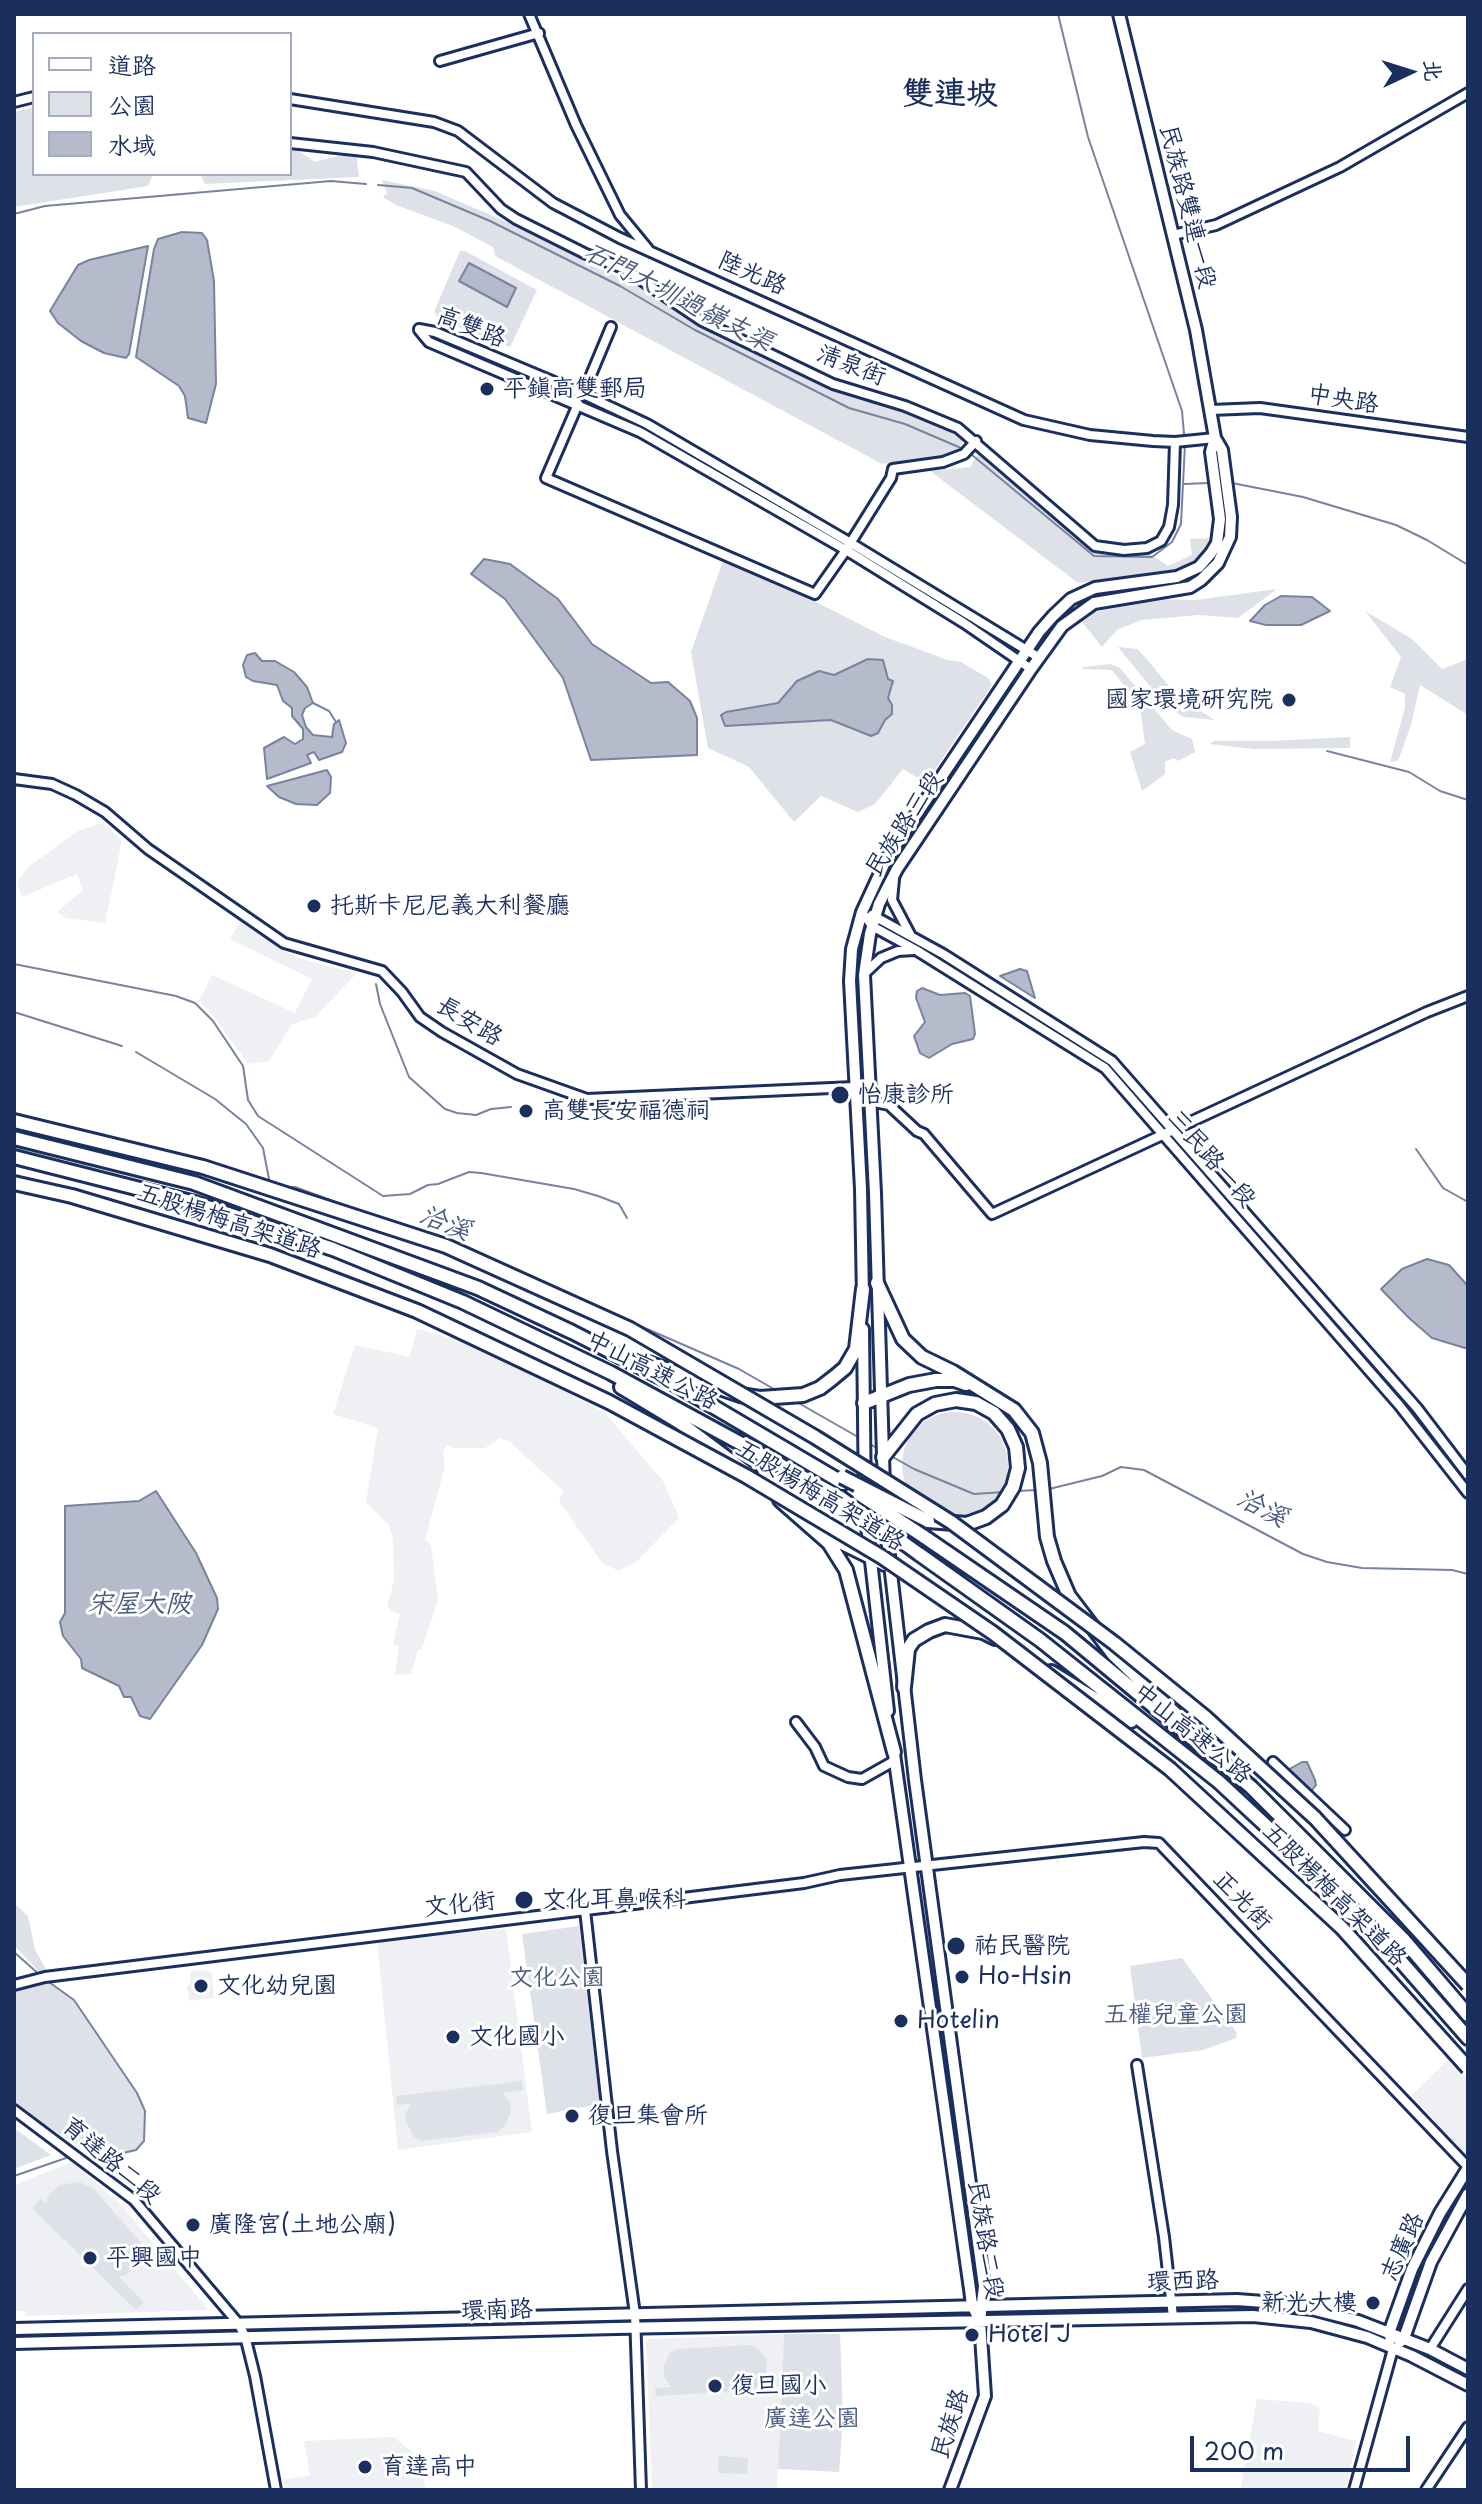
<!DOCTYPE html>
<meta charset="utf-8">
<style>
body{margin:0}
#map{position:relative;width:1482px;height:2504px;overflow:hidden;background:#fff;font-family:"Playpen Sans","LXGW WenKai TC",sans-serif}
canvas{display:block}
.frame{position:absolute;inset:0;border:16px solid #1b2f5e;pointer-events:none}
.legend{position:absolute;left:32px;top:32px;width:260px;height:144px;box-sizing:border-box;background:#fff;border:2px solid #a4acbf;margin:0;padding:10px 14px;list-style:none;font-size:24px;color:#1b2f5e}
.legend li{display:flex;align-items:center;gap:16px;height:40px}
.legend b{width:40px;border:2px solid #a4acbf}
.north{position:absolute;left:1370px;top:32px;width:80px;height:80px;-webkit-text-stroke:6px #fff;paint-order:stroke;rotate:86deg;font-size:22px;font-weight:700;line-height:32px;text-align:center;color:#1b2f5e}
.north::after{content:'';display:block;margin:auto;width:28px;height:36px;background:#1b2f5e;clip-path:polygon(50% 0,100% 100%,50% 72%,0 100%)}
.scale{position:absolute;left:1190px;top:2436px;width:220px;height:36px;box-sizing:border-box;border:4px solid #1b2f5e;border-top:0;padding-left:10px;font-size:24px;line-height:28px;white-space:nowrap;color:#1b2f5e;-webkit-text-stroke:6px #fff;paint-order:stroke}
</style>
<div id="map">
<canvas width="1482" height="2504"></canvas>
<div class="frame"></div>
<ul class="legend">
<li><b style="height:10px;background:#fff"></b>道路</li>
<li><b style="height:22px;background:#dee1e7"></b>公園</li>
<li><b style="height:22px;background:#b5bbca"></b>水域</li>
</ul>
<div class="north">北</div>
<div class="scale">200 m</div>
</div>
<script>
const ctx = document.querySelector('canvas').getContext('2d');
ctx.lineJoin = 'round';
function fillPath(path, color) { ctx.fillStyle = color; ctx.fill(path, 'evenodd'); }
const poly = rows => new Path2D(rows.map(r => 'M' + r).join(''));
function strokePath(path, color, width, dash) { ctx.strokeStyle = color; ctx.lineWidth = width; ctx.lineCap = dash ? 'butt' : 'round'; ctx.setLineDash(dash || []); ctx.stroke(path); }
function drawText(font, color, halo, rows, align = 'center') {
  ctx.font = font + ' "Playpen Sans","LXGW WenKai TC",sans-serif'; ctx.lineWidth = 6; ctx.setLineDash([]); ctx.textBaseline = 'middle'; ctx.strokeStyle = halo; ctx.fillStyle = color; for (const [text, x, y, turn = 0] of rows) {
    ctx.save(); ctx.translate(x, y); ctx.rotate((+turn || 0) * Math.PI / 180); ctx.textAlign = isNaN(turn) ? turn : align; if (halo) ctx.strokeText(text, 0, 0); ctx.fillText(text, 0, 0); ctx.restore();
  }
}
const built = poly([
 [103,823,122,841,105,923,66,918,57,912,83,890,77,874,22,897,17,882,28,867,78,831],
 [240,922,285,952,308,961,357,973,315,1017,292,1024,269,1061,248,1064,214,1017,199,1001,212,975,295,1013,312,979,230,939],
 [417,1329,472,1344,604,1412,663,1481,679,1518,636,1562,619,1571,602,1563,559,1501,563,1491,509,1441,500,1438,485,1448,453,1448,447,1445,443,1452,445,1467,425,1539,431,1545,438,1600,422,1649,418,1650,411,1674,395,1675,399,1647,393,1644,400,1614,391,1611,387,1605,394,1581,393,1539,389,1525,366,1502,378,1428,333,1414,355,1345,410,1357],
 [506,1929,532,2132,398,2150,377,1941],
 [204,1970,212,1973,214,1998,189,2001,187,1986,190,1985,191,1971],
 [1449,2059,1468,2081,1468,2149,1464,2154,1412,2095],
 [72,2162,121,2205,209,2310,27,2316,23,2311,14,2311,14,2185],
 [784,2334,777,2490,652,2490,646,2339],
 [1257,2399,1310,2403,1320,2409,1318,2431,1356,2441,1346,2490,1240,2490],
 [394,2437,420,2459,426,2490,285,2490,283,2480,310,2475,304,2441]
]);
const green = poly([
 [34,107,34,174,153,174,148,186,14,207,14,112],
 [290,145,315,162,356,151,359,177,205,184,200,174,290,174],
 [382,180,435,191,516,226,642,289,702,325,833,390,899,411,964,438,956,454,882,464,495,256,493,247,453,226,396,205,383,197,387,193],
 [460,251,465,251,537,290,510,347,440,320,434,312],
 [979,452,1096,553,1149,553,1168,566,1192,555,1190,539,1214,538,1204,556,1186,568,1078,583,930,471,970,467],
 [723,561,816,602,885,637,948,660,961,662,988,678,992,685,926,783,903,769,875,804,858,812,821,796,794,822,749,767,708,748,691,652],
 [1277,589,1238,618,1199,615,1141,620,1117,630,1102,647,1082,622,1095,612,1156,599,1195,600],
 [1365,611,1412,639,1442,669,1468,659,1468,715,1420,685,1411,725,1398,761,1390,762,1405,708,1405,694,1390,687,1401,657],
 [1118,647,1138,649,1176,694,1214,720,1184,717,1167,707],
 [1111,664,1120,668,1172,730,1192,739,1195,752,1178,761,1174,758,1165,762,1165,774,1142,791,1130,752,1145,744,1140,706,1112,670,1083,669,1083,667],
 [1350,737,1350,748,1254,749,1210,744,1214,741,1270,741],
 '902 1465a53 53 0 1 1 106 0a53 53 0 1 1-106 0Z',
 [14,1903,28,1916,35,1950,47,1971,41,1974,14,1945],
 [579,1926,600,2104,547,2114,522,1934],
 [1182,1958,1237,2033,1236,2038,1203,2050,1142,2058,1130,1966],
 [45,1981,74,2000,137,2093,145,2111,144,2141,136,2150,123,2153,73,2143,14,2105,14,1985],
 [522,2081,523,2090,502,2093,509,2101,511,2111,506,2124,498,2132,422,2141,414,2137,406,2122,405,2115,411,2104,397,2105,396,2096],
 [14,2128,51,2155,14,2169],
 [79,2182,93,2188,142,2244,138,2264,126,2275,119,2277,144,2302,136,2310,32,2208,41,2199,46,2203,48,2196,59,2185],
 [784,2334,840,2334,843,2419,839,2472,778,2469],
 [751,2345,760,2351,767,2361,767,2367,764,2381,754,2390,656,2396,655,2388,671,2387,664,2377,664,2365,670,2353,677,2349],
 [719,2456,748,2458,747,2474,718,2473]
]);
const water = poly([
 [182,232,202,233,207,240,214,281,216,384,206,423,188,418,185,396,179,386,136,357,154,249,158,239,182,232],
 [148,246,129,354,126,358,104,353,81,341,58,323,50,311,78,265,89,260,148,246],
 [469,263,516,288,507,307,459,281,469,263],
 [484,559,510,564,558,599,592,644,651,683,668,682,690,701,697,718,697,755,591,760,563,678,505,599,471,574,484,559],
 [1281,596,1312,597,1330,611,1301,625,1266,625,1250,621,1265,605,1281,596],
 [255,653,262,661,275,661,294,672,307,687,313,703,305,708,302,715,306,727,313,735,332,737,334,724,339,720,346,743,342,752,319,760,314,752,307,755,311,763,267,779,264,748,284,737,295,744,303,739,303,729,292,716,292,708,283,701,277,685,253,681,246,677,243,665,247,655,255,653],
 [868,659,883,660,888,679,893,681,888,698,892,705,892,714,885,720,878,733,871,736,831,720,725,726,721,715,726,712,778,703,797,681,819,671,834,675,868,659],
 [327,770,331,777,330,793,317,805,296,804,279,797,267,786,327,770],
 [1020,969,1027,971,1035,998,1000,976,1020,969],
 [922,988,940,995,965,993,970,996,975,1034,973,1039,952,1044,929,1058,920,1053,914,1036,925,1022,916,998,917,991,922,988],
 [1427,1259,1449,1265,1468,1286,1468,1346,1465,1348,1432,1338,1409,1318,1381,1289,1402,1269,1427,1259],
 [156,1491,196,1553,217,1598,218,1609,202,1645,150,1719,140,1716,131,1697,124,1697,119,1686,82,1668,81,1659,63,1636,60,1622,65,1613,65,1506,139,1501,156,1491],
 [1302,1762,1307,1762,1315,1780,1316,1785,1310,1793,1286,1771,1302,1762]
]);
const stream = poly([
 [1058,14,1088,137,1182,411,1184,434],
 [378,185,412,188,490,221,620,286,695,330,849,408,905,424,961,448],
 [14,214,45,206,331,181,366,184],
 [972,455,1094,556,1152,557,1172,542,1181,524,1185,444],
 [1232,483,1303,497,1396,525,1427,540,1468,565],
 [1184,484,1209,483],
 [313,703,329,711,336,722],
 [1327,751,1409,772,1440,791,1468,800],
 [14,964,176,996,195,1003,213,1021,243,1066,248,1100,258,1116,383,1196,410,1194,428,1185,438,1184,469,1172,481,1173,574,1189,598,1196,619,1204,627,1218],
 [376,984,380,1004,409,1077,445,1109,457,1113,476,1115,491,1109,511,1107],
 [14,1012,122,1046],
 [136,1052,215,1099,246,1124,263,1148,270,1184],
 [1416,1149,1443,1188,1468,1202],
 [287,1188,295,1187,379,1218],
 [592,1305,739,1369,779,1392],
 [795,1401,858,1437],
 [870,1444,880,1450],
 [891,1456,914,1469,974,1494,1004,1492],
 [1049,1489,1102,1476,1121,1467,1144,1470,1303,1554,1327,1562,1362,1568,1452,1570,1468,1574],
 [1017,1491,1038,1490],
 [14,1952,41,1976],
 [46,1980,74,2000,137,2093,145,2111,144,2141,136,2150,123,2153,95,2149],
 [14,2176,66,2158]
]);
const minor = poly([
 [529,14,576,125,620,215,648,249],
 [440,61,539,33],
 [290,99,434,122,458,131,553,203,620,238,1024,420,1090,435,1153,441,1175,442,1215,438],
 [14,102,34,97],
 [290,143,373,152,466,172,501,209,516,219,586,254,623,268,702,321,833,384,905,406,958,428,1095,546,1124,550,1147,548,1161,541,1169,527,1173,505,1175,442],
 [1173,235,1216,225,1340,167,1468,93],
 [419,329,435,332,583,394,647,424,849,542,1038,657],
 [419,330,429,342,640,432,846,550,964,623,1031,669],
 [583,394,611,327],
 [578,404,546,478,815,594,846,550,891,478,893,469,943,462,964,454,976,441],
 [1211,410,1260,408,1468,437],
 [14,779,52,784,76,795,105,812,148,849,284,943,382,971,402,992,420,1017,442,1032,517,1074,587,1099,854,1087,869,1101,889,1105,917,1131,924,1134,992,1214,1427,1012,1468,996],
 [894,879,892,900,911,936],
 [862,912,872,926,916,950,1105,1068,1399,1405,1468,1493],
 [872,915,943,954,1112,1061,1417,1408,1468,1475],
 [864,974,881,958,898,951,914,950],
 [796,1722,815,1747,824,1766,848,1777,862,1779,894,1761],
 [1273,1762,1345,1830],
 [585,1910,612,2151,635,2314,641,2490],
 [14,1985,45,1977,804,1883,840,1875,1144,1842,1159,1843,1468,2167],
 [1137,2065,1164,2237,1173,2317],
 [14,2110,134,2200,238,2323,245,2336,255,2376,276,2490],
 [1430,2349,1468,2289],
 [1354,2490,1393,2349],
 [1426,2490,1468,2427]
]);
const major = poly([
 [863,1297,861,1189,850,981,852,949,862,912,887,858,1039,632,1053,616,1071,599,1095,588,1177,577,1199,567,1211,553,1217,543,1220,519,1211,452,1215,438],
 [863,1329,865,1508,888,1711],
 [893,1747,970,2289,972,2305,980,2321],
 [14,2329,1237,2300,1291,2304,1358,2321,1430,2349,1468,2369],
 [1391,2339,1389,2333,1412,2269,1440,2213,1468,2168],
 [1400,2342,1404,2338,1431,2262,1468,2194],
 [14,2343,616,2328,1253,2316,1311,2322,1367,2337,1412,2356,1468,2385],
 [950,2490,985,2396,980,2321,984,2286,915,1780,885,1521,875,1193,864,975,870,934,879,904,897,869,1031,669,1062,626,1094,603,1190,587,1201,580,1218,563,1230,537,1231,517,1222,450,1215,438,1196,330,1119,14]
]);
const highway = poly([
 [14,1138,194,1183,478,1288,572,1332,680,1387,843,1483],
 [14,1157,195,1203,333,1249,463,1302,611,1373,841,1498],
 [877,1283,903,1339,922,1357,953,1372,1014,1410,1032,1433,1040,1463,1047,1537,1054,1561,1069,1596,1114,1655,1185,1723],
 [645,1362,740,1395,760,1398,803,1395,820,1388,833,1378,845,1368,856,1349,863,1289],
 [621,1387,679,1422,751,1476],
 [864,1403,909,1385,936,1380,955,1380,966,1384],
 [883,1457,917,1414,935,1404,956,1400,976,1403,994,1413,1008,1429,1016,1447,1018,1468,1013,1487,1002,1505,986,1517,967,1524,928,1521],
 [780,1500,829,1543,846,1570,894,1752],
 [826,1535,885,1564],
 [923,1536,1065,1633,1251,1787,1403,1939,1468,2015],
 [919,1554,1040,1640,1219,1782,1292,1850,1391,1950,1468,2038],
 [1051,1672,1131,1721],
 [904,1687,908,1649,914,1640,929,1631,945,1625,983,1632,995,1638]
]);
const highwayBridge = poly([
 [14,1121,203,1167,446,1246,630,1329,815,1437,951,1522,1114,1643,1205,1717,1315,1818,1468,1985],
 [14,1183,72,1196,270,1255,417,1311,609,1402,746,1476,882,1557,993,1633,1170,1769,1342,1928,1468,2068],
 [842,1477,928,1521],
 [859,1494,923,1536],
 [841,1498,919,1554]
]);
const markers = [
 [487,389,8,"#1b2f5e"],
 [1289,700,8,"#1b2f5e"],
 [314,906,8,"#1b2f5e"],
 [840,1095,10,"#1b2f5e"],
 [526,1111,8,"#1b2f5e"],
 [524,1900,10,"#1b2f5e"],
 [956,1946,10,"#1b2f5e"],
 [962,1977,8,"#1b2f5e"],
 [201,1986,8,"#1b2f5e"],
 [901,2021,8,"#1b2f5e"],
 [453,2037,8,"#1b2f5e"],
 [572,2116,8,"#1b2f5e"],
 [193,2225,8,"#1b2f5e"],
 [90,2258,8,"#1b2f5e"],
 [1373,2303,8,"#1b2f5e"],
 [972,2335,8,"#1b2f5e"],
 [715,2386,8,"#1b2f5e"],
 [365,2467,8,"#1b2f5e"]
];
const streetNames = [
 ["民族路雙連一段",1187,207,76],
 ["陸光路",752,274,24],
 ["高雙路",471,328,21],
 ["清泉街",851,366,21],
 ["中央路",1343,400,9],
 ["民族路三段",905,824,-57],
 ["長安路",469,1022,31],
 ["三民路一段",1211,1159,49],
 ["五股楊梅高架道路",229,1222,18],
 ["中山高速公路",652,1371,27],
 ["五股楊梅高架道路",820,1496,31],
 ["中山高速公路",1192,1734,39],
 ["五股楊梅高架道路",1334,1895,45],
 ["正光街",1242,1901,46],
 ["文化街",460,1905,-6],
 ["育達路二段",111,2161,40],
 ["民族路二段",985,2240,81],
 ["志廣路",1403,2247,-66],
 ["環西路",1183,2282,-2],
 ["環南路",497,2311,-2],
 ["民族路",951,2424,-72]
];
const poiNames = [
 ["平鎮高雙郵局",503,389],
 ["國家環境研究院",1273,700,"right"],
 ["托斯卡尼尼義大利餐廳",330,906],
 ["怡康診所",858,1095],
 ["高雙長安福德祠",542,1111],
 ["文化耳鼻喉科",542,1900],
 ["祐民醫院",974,1946],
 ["Ho-Hsin",978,1977],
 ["文化幼兒園",217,1986],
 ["Hotelin",917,2021],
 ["文化國小",469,2037],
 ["復旦集會所",588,2116],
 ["廣隆宮(土地公廟)",209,2225],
 ["平興國中",106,2258],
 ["新光大樓",1357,2303,"right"],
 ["Hotel J",988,2335],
 ["復旦國小",731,2386],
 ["育達高中",381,2467]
];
const parkNames = [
 ["文化公園",557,1978],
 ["五權兒童公園",1176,2015],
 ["廣達公園",812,2419]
];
const waterNames = [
 ["石門大圳過嶺支渠",678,298,27],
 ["洽溪",445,1224,21],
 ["洽溪",1262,1509,27],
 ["宋屋大陂",139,1605]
];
const districtNames = [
 ["雙連坡",950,95]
];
fillPath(built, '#eff0f4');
fillPath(green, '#dee1e7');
fillPath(water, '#b5bbca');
strokePath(water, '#77839f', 2);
strokePath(stream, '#77839f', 2);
strokePath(minor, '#1b2f5e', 14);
strokePath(major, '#1b2f5e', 16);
strokePath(highway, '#1b2f5e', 18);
strokePath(minor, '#fff', 8);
strokePath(major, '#fff', 10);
strokePath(highway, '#fff', 12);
strokePath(highwayBridge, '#1b2f5e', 18, []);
strokePath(highwayBridge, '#fff', 12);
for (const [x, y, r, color] of markers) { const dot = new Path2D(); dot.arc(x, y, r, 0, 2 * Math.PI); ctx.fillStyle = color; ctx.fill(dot); strokePath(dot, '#fff', 3); }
drawText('24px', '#1b2f5e', '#fff', streetNames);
drawText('24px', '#1b2f5e', '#fff', poiNames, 'left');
drawText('24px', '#4c5c80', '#fff', parkNames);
drawText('italic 26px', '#49597e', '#fff', waterNames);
drawText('bold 32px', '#1b2f5e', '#fff', districtNames);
</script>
